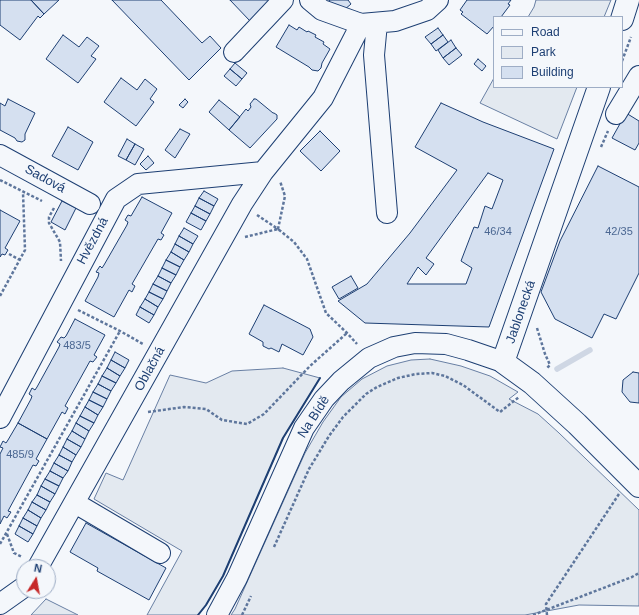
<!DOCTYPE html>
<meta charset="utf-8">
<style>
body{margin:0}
#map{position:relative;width:639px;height:615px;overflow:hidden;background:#f4f7fb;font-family:Arial,sans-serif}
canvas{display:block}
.legend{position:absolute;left:493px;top:16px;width:130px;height:72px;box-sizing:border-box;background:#f4f7fb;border:1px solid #9eadc5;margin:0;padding:5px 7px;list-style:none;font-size:12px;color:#1d3f73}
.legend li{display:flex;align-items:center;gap:8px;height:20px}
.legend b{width:20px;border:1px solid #9eadc5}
.north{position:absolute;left:16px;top:559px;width:40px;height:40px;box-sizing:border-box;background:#f4f7fb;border:1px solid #9eadc5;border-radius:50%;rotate:11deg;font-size:11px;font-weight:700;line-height:16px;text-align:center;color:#1d3f73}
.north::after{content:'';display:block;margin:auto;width:14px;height:18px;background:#c62828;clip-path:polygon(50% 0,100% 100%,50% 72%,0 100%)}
</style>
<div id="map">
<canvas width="639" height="615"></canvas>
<ul class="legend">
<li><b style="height:5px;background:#f4f7fb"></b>Road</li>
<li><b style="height:11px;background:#e3e9f0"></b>Park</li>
<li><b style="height:11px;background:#d5e0f0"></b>Building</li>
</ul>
<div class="north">N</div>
</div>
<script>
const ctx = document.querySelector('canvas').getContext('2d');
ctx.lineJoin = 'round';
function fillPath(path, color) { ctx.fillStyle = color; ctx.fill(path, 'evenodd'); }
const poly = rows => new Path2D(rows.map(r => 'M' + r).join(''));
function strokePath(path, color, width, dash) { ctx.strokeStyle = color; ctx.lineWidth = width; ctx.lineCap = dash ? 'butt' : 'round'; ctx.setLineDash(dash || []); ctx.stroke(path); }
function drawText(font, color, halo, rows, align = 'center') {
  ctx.font = font + ' Arial,sans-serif'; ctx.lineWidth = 3; ctx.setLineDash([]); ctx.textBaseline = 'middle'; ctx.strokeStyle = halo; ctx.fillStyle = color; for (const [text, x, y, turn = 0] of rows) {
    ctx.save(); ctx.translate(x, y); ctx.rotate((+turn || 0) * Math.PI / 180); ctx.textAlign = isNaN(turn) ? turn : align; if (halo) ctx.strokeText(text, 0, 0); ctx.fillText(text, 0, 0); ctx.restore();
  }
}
const green = poly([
 [536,0,611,0,604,17,528,17,534,7,536,0],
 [494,78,494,87,577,87,557,139,480,103,494,78],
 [430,359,461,366,490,376,518,392,509,399,538,414,559,433,639,510,639,606,579,605,525,615,231,615,235,609,305,453,323,422,341,397,362,379,387,366,411,360,430,359],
 [283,368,320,378,283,438,223,576,206,605,198,615,147,615,182,551,94,499,106,473,123,480,170,375,206,383,232,371,283,368],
 [46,599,78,615,31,615,46,599]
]);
const stream = poly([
 [557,369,590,350]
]);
const building = poly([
 [0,0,31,0,44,14,40,18,38,16,20,40,0,25,0,0],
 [31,0,59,0,44,14,31,0],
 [112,0,161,0,202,43,210,36,221,48,189,80,112,0],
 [230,0,272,0,250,21,230,0],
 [330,0,348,0,351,4,344,10,326,3,330,0],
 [467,0,511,0,508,4,510,5,501,17,494,17,494,26,487,34,461,14,463,12,460,10,467,0],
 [289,25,297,30,299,27,307,32,308,31,316,35,315,37,324,42,323,44,330,49,322,63,321,68,318,71,312,70,309,67,276,47,289,25],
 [438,28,443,35,431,44,425,37,438,28],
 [63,35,79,47,87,37,99,46,91,56,96,59,78,83,46,59,63,35],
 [443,35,448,42,436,51,431,44,443,35],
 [451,40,456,48,443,58,438,50,451,40],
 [456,48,462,55,449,65,443,58,456,48],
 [478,59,486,66,482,71,474,64,478,59],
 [235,63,247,73,242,79,230,69,235,63],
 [230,69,242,79,236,86,224,76,230,69],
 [121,78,137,90,145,79,157,89,150,99,154,102,136,126,104,102,121,78],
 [8,99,35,113,25,134,25,140,22,142,17,141,15,138,0,130,0,103,5,106,8,99],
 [185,99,188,102,183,108,179,105,185,99],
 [254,99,256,99,273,113,274,113,277,115,277,119,250,148,229,130,246,109,248,111,251,107,250,104,254,99],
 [219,100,240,117,229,130,209,112,219,100],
 [441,103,483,122,554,149,489,327,365,323,338,301,367,284,410,233,457,170,415,147,441,103],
 [488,173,503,180,492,209,485,206,478,228,474,227,461,261,472,268,466,284,407,284,418,267,426,275,434,264,426,258,488,173],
 [626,113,639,121,639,143,635,150,612,138,626,113],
 [68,127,93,142,78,170,52,156,68,127],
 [180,129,190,134,175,158,165,150,180,129],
 [320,131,340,151,321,171,300,151,320,131],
 [127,139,135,144,126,160,118,156,127,139],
 [135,144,144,149,135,165,126,160,135,144],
 [148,156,154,163,146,170,140,164,148,156],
 [598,166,639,187,639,273,616,319,604,314,592,338,555,319,541,292,560,241,598,166],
 [204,191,218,199,214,206,199,198,204,191],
 [142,197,172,213,161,233,164,235,161,240,158,239,132,284,135,286,132,292,129,290,114,317,85,301,98,277,99,273,96,272,100,266,102,268,104,265,127,225,128,222,125,220,128,215,131,216,142,197],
 [199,198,214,206,210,214,195,206,199,198],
 [62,201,76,208,65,230,51,222,62,201],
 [195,206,210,214,206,221,191,213,195,206],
 [0,210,20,221,5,248,8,250,5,255,2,254,0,257,0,210],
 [191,213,206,221,201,230,186,222,191,213],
 [184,228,198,236,193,244,179,236,184,228],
 [179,236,193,244,189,252,175,244,179,236],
 [175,244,189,252,184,260,171,252,175,244],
 [171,252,184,260,180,267,166,260,171,252],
 [166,260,180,267,176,275,162,268,166,260],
 [162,268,176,275,171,283,158,276,162,268],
 [158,276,171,283,167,291,153,284,158,276],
 [351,276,358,288,339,299,332,287,351,276],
 [153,284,167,291,163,299,149,292,153,284],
 [149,292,163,299,158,307,145,299,149,292],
 [145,299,158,307,154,315,140,307,145,299],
 [264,305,310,329,313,337,303,355,282,344,279,352,271,348,269,349,263,346,263,342,249,334,264,305],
 [140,307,154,315,149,323,136,315,140,307],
 [75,319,105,335,94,355,97,357,93,362,90,361,65,406,68,408,65,414,62,412,47,439,18,423,31,399,32,396,29,394,32,388,35,390,37,387,59,347,60,344,57,342,61,337,64,338,66,336,75,319],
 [115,352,129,360,125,368,111,360,115,352],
 [111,360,125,368,120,376,107,368,111,360],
 [107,368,120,376,116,383,102,376,107,368],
 [633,372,639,373,639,403,630,402,622,392,623,380,633,372],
 [102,376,116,383,111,391,98,384,102,376],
 [98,384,111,391,107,399,93,392,98,384],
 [93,392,107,399,103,407,89,400,93,392],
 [89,400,103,407,98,415,85,407,89,400],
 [85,407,98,415,94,423,80,416,85,407],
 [80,416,94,423,89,431,76,423,80,416],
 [18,423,47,439,36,459,39,461,36,466,33,465,8,511,11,512,7,518,4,516,0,524,0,454,3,448,0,447,3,441,6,443,8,440,18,423],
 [76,423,89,431,85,439,72,431,76,423],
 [72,431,85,439,81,447,67,439,72,431],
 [67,439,81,447,76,455,63,447,67,439],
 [63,447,76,455,72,462,59,455,63,447],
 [59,455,72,462,68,471,54,463,59,455],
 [54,463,68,471,63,478,50,471,54,463],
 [50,471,63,478,59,486,45,479,50,471],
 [45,479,59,486,55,494,41,486,45,479],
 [41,486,55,494,50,502,37,495,41,486],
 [37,495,50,502,46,510,32,502,37,495],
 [32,502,46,510,41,518,28,510,32,502],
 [28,510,41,518,37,526,23,518,28,510],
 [23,518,37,526,33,534,19,526,23,518],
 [86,523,166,568,149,600,97,571,98,568,70,552,86,523],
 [19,526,33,534,28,542,15,534,19,526]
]);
const path = poly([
 [622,61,631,37],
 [601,147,608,131],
 [0,180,42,201],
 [54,208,49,217,49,223,60,242,61,261],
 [257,215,278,229,285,196,280,181],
 [245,237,278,229,294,242,307,259,326,313,347,333,357,344],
 [9,254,20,260],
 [0,296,25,250,23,192],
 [78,310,120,331,143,344],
 [537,328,545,354,550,365,546,369],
 [148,412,184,407,206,409,222,420,247,424,264,414,310,366,347,333],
 [7,534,14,553,22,557],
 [0,544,120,331],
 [274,547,309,469,329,436,343,417,366,394,377,387,398,378,416,374,432,373,445,376,463,385,500,412,519,397],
 [242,615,251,596],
 [533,615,632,577,639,573],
 [547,615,546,604,619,494]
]);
const minor = poly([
 [310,0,322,10,361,24,395,21,427,10,438,0],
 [377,23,374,55,387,213],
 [234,52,283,0],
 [616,114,639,76],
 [0,155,90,204],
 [0,418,116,199,138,184,263,172],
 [75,503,160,553],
 [38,567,242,204,263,172,323,98,361,24],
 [0,604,24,587],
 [217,615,237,578,304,428,324,399,341,381,369,358,394,347,415,343,446,344,468,350,503,362]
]);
const major = poly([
 [622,19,628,0],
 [599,87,503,362,532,383,577,424,639,486]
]);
const wall = poly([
 [198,615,206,605,223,576,283,438,320,378]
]);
const numberNames = [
 ["46/34",498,232],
 ["42/35",619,232],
 ["483/5",77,346],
 ["485/9",20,455]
];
const streetNames = [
 ["Sadová",45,179,29],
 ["Hvězdná",93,241,-62],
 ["Jablonecká",521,312,-71],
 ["Oblačná",150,369,-61],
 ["Na Bídě",314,417,-57]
];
fillPath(green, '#e3e9f0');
strokePath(green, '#687fa3', 1);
strokePath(stream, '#cfd7e4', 5.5);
fillPath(building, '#d5e0f0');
strokePath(building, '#1d3f73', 1);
strokePath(minor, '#1d3f73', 22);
strokePath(major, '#1d3f73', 24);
strokePath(path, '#5e769c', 2.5, [3, 2]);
strokePath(minor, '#f4f7fb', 20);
strokePath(major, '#f4f7fb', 22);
strokePath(wall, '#1d3f73', 2);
drawText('11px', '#4b6792', null, numberNames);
drawText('13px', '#1d3f73', '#f4f7fb', streetNames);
</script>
